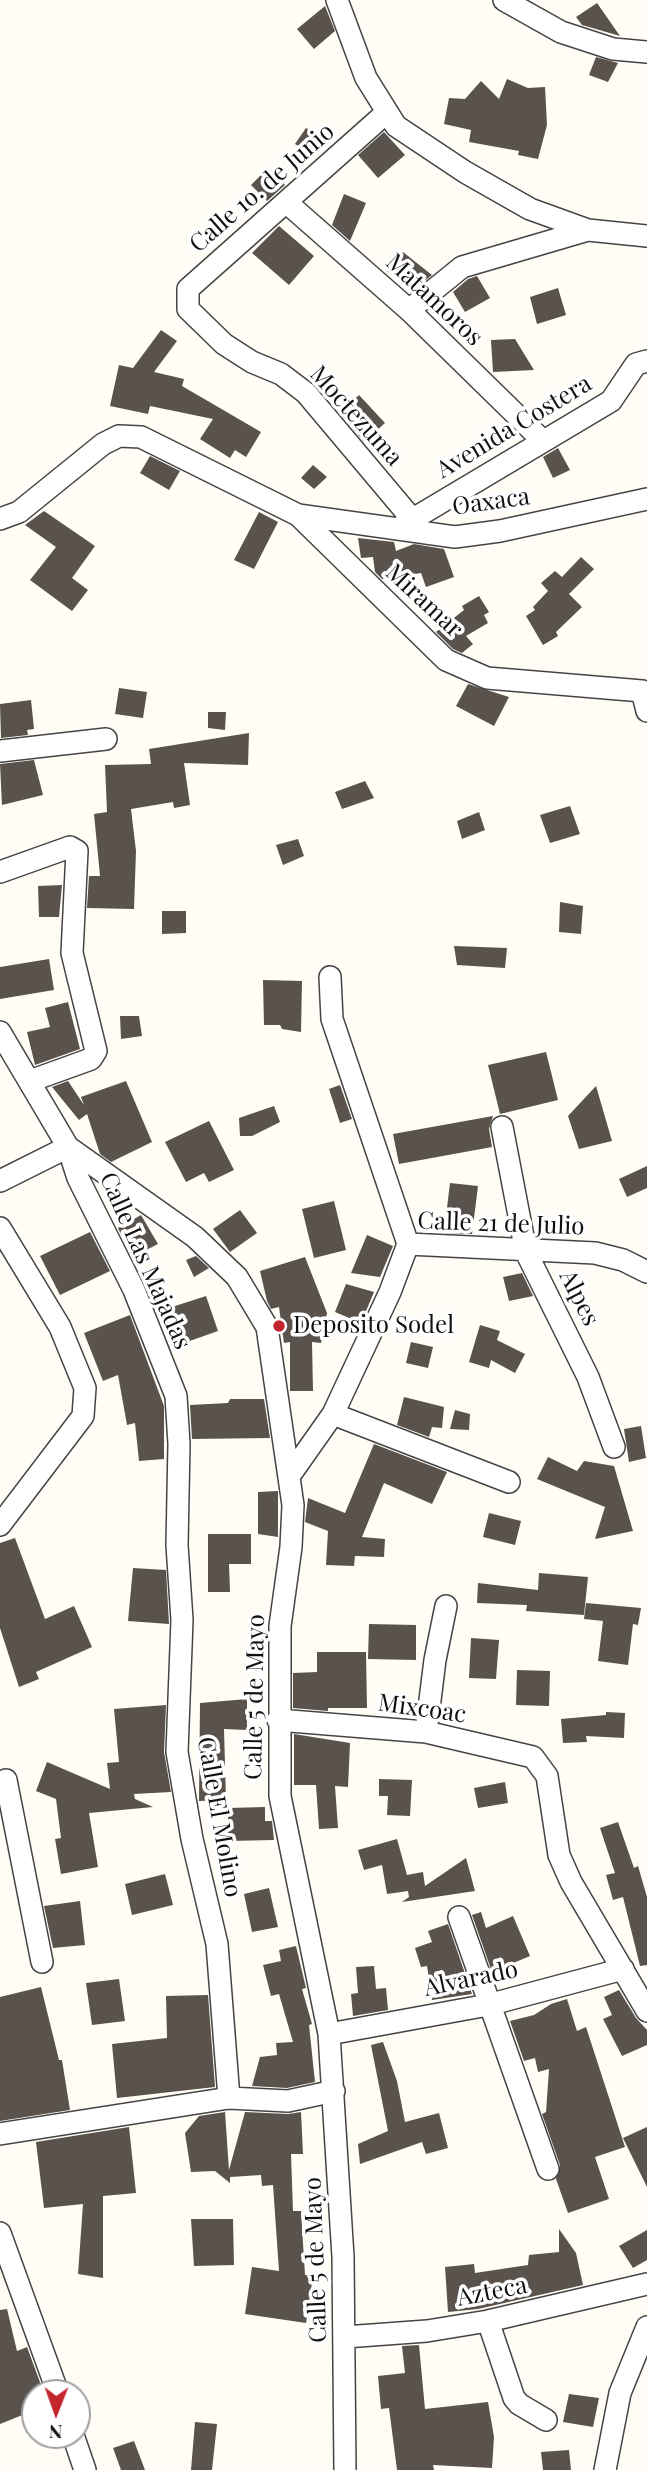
<!DOCTYPE html>
<style>
body{margin:0}
#map{position:relative;width:647px;height:2470px;overflow:hidden;background:#fffdf5;font-family:"Playfair Display",serif}
canvas{display:block}
.north{position:absolute;left:21px;top:2379px;width:70px;height:70px;box-sizing:border-box;background:#fff;border:2px solid #a0a0a0;border-radius:50%;rotate:181deg;font-size:19px;font-weight:700;line-height:28px;text-align:center;color:#111}
.north::after{content:'';display:block;margin:auto;width:24px;height:32px;background:#c4262e;clip-path:polygon(50% 0,100% 100%,50% 72%,0 100%)}
</style>
<div id="map">
<canvas width="647" height="2470"></canvas>
<div class="north">N</div>
</div>
<script>
const ctx = document.querySelector('canvas').getContext('2d');
ctx.lineJoin = 'round';
function fillPath(path, color) { ctx.fillStyle = color; ctx.fill(path, 'evenodd'); }
const poly = rows => new Path2D(rows.map(r => 'M' + r).join(''));
function strokePath(path, color, width, dash) { ctx.strokeStyle = color; ctx.lineWidth = width; ctx.lineCap = dash ? 'butt' : 'round'; ctx.setLineDash(dash || []); ctx.stroke(path); }
function drawText(font, color, halo, rows, align = 'center') {
  ctx.font = font + ' "Playfair Display",serif'; ctx.lineWidth = 7; ctx.setLineDash([]); ctx.textBaseline = 'middle'; ctx.strokeStyle = halo; ctx.fillStyle = color; for (const [text, x, y, turn = 0] of rows) {
    ctx.save(); ctx.translate(x, y); ctx.rotate((+turn || 0) * Math.PI / 180); ctx.textAlign = isNaN(turn) ? turn : align; if (halo) ctx.strokeText(text, 0, 0); ctx.fillText(text, 0, 0); ctx.restore();
  }
}
const building = poly([
 [597,3,620,36,582,25,576,17],
 [325,6,335,31,314,49,297,29],
 [596,57,618,63,608,82,589,75],
 [507,79,528,88,545,87,547,125,538,159,518,155,519,151,469,142,471,130,444,124,449,98,465,99,481,81,499,99],
 [306,128,325,141,314,157,295,144],
 [384,132,405,155,378,178,358,155],
 [268,168,285,185,267,201,251,185],
 [344,194,366,203,350,241,332,225],
 [279,226,314,256,289,285,252,253],
 [403,252,432,275,412,291,387,271],
 [477,276,490,298,465,312,453,292,468,279],
 [558,288,566,315,537,324,530,297],
 [161,330,177,341,154,372,184,379,182,386,261,432,246,457,235,450,230,458,200,439,213,419,150,406,148,414,110,406,119,365,133,368],
 [515,339,534,370,493,372,491,340],
 [359,395,385,423,364,442,340,413],
 [558,448,570,470,553,478,543,457],
 [150,456,180,471,169,490,140,473],
 [313,465,327,477,314,489,301,478],
 [44,511,95,546,72,578,88,590,72,611,30,580,56,547,25,525],
 [259,512,278,522,254,569,234,560],
 [358,538,394,542,396,551,414,544,444,549,454,577,426,587,421,573,382,579,375,572,373,557,361,558],
 [581,557,594,569,569,594,582,607,556,632,558,636,543,645,526,616,535,610,533,607,548,591,541,583,555,571,562,577],
 [479,596,489,612,484,615,488,623,466,636,473,644,462,653,453,649,436,632,464,610,462,606],
 [468,684,509,697,494,726,456,706],
 [119,688,147,692,143,718,115,714],
 [31,700,34,729,27,730,28,735,1,738,0,704],
 [208,712,226,712,225,730,208,728],
 [249,733,248,765,184,763,190,805,174,808,173,802,131,809,136,851,134,909,87,908,89,876,100,876,94,814,107,812,105,765,151,764,149,749],
 [34,760,43,795,2,805,0,764],
 [365,781,374,798,342,809,335,792],
 [570,806,580,834,550,843,540,815],
 [479,812,485,830,462,839,457,821],
 [298,839,304,856,283,865,276,845],
 [62,885,59,917,39,917,38,886],
 [560,902,583,906,581,934,559,932],
 [162,911,186,911,186,933,162,934],
 [454,946,507,948,505,968,457,965],
 [49,959,54,990,0,999,0,967],
 [263,980,302,981,301,1032,282,1029,280,1025,264,1025],
 [68,1002,80,1049,35,1065,27,1032,50,1027,45,1008],
 [120,1016,139,1016,142,1036,121,1039],
 [546,1052,558,1100,500,1114,488,1065],
 [68,1081,84,1105,81,1097,126,1081,152,1142,111,1162,100,1154,87,1114,79,1120,52,1087],
 [340,1085,352,1119,340,1123,329,1089],
 [596,1086,612,1141,579,1149,568,1116],
 [274,1106,280,1122,252,1136,240,1136,239,1118],
 [493,1116,489,1129,492,1147,399,1164,393,1134],
 [209,1121,234,1170,209,1182,204,1173,186,1182,165,1142],
 [647,1166,647,1188,627,1197,619,1179],
 [450,1183,478,1186,472,1234,444,1233],
 [334,1201,346,1250,314,1258,302,1209],
 [240,1210,257,1233,230,1252,213,1229],
 [141,1215,158,1244,132,1257,118,1228],
 [90,1232,110,1271,60,1295,40,1256],
 [367,1235,393,1246,380,1277,351,1273],
 [196,1256,209,1268,194,1277,186,1260],
 [305,1257,327,1313,321,1343,312,1342,313,1391,290,1391,290,1342,284,1343,279,1307,271,1309,267,1301,260,1271],
 [522,1273,533,1296,509,1301,503,1277],
 [346,1284,374,1292,361,1323,335,1312],
 [206,1296,218,1331,184,1343,172,1307],
 [130,1315,164,1406,164,1459,139,1461,135,1423,127,1425,118,1375,103,1381,84,1333],
 [480,1325,500,1331,497,1340,525,1354,515,1373,491,1360,489,1368,469,1362],
 [411,1342,433,1347,428,1368,406,1363],
 [404,1397,444,1407,442,1428,432,1427,429,1437,397,1425],
 [230,1399,264,1399,270,1438,192,1439,190,1405,228,1403],
 [455,1410,470,1414,469,1430,450,1429],
 [641,1426,646,1458,629,1462,624,1429],
 [374,1444,447,1472,432,1504,384,1483,362,1537,385,1539,384,1557,355,1556,354,1566,326,1565,328,1531,305,1522,308,1498,345,1513],
 [548,1457,577,1471,584,1461,614,1466,633,1531,595,1539,605,1507,537,1479],
 [278,1491,278,1537,258,1534,258,1492],
 [489,1513,521,1521,515,1545,483,1537],
 [208,1534,251,1534,251,1564,229,1564,230,1592,208,1592],
 [15,1538,45,1619,74,1606,92,1647,36,1672,39,1679,19,1687,0,1628,0,1543],
 [133,1568,166,1570,169,1624,128,1621],
 [539,1573,588,1577,584,1615,526,1611,527,1605,477,1603,478,1583,538,1590],
 [586,1603,641,1608,638,1625,633,1624,628,1665,598,1661,603,1621,584,1619],
 [369,1624,416,1625,416,1660,368,1659],
 [471,1638,499,1640,496,1679,469,1678],
 [317,1652,366,1652,367,1708,328,1708,328,1711,293,1708,293,1673,317,1672],
 [517,1670,550,1671,549,1706,516,1705],
 [247,1699,247,1730,224,1729,226,1800,199,1801,200,1703],
 [166,1705,164,1752,171,1792,134,1794,135,1799,153,1807,89,1813,98,1867,61,1874,55,1839,61,1838,56,1799,36,1791,47,1762,110,1789,107,1763,119,1762,114,1709],
 [606,1712,625,1713,624,1738,586,1736,587,1742,563,1743,561,1719,606,1715],
 [294,1734,350,1743,348,1787,335,1786,338,1828,319,1829,316,1785,294,1785],
 [379,1779,412,1780,410,1816,387,1815,388,1796,379,1796],
 [505,1782,508,1803,478,1808,474,1788],
 [265,1807,265,1821,272,1821,274,1840,228,1841,228,1808],
 [618,1822,634,1868,638,1866,647,1897,647,1965,640,1966,623,1897,613,1900,606,1875,615,1873,600,1828],
 [397,1839,407,1875,423,1872,425,1886,466,1858,475,1891,402,1902,409,1897,408,1891,387,1894,382,1865,364,1870,358,1850],
 [165,1874,173,1905,132,1915,125,1884],
 [269,1888,278,1927,252,1932,244,1894],
 [80,1901,85,1945,53,1948,44,1906],
 [481,1912,486,1928,513,1916,530,1956,492,1972,472,1915],
 [448,1924,472,1994,432,2000,427,1966,421,1967,415,1948,432,1942,428,1931],
 [296,1946,306,1988,302,1989,312,2024,309,2025,315,2082,287,2088,252,2086,260,2057,277,2055,276,2043,293,2042,279,1994,271,1996,263,1965,281,1961,279,1950],
 [374,1966,376,1989,386,1988,388,2010,353,2016,351,1994,358,1993,356,1967],
 [119,1979,125,2021,92,2025,86,1983],
 [41,1987,59,2060,62,2060,70,2110,0,2121,0,1997],
 [619,1990,636,2018,647,2030,647,2045,622,2056,603,2019,612,2015,604,1997],
 [208,1995,215,2087,117,2098,112,2044,167,2038,166,1996],
 [567,1999,577,2031,586,2027,625,2147,595,2157,609,2199,568,2213,556,2179,560,2165,542,2114,546,2112,549,2069,538,2072,535,2058,524,2061,510,2021,534,2015,551,2004],
 [383,2042,397,2081,405,2122,439,2113,448,2148,426,2154,422,2142,360,2164,358,2144,388,2131,371,2045],
 [225,2112,229,2170,245,2112,288,2114,301,2112,303,2154,291,2154,293,2211,301,2211,305,2275,313,2276,306,2323,245,2314,252,2267,279,2271,273,2185,262,2186,261,2175,230,2177,230,2183,215,2171,191,2172,185,2133,199,2116],
 [129,2127,136,2193,103,2196,103,2278,78,2274,83,2204,44,2208,36,2142],
 [647,2127,647,2187,623,2138],
 [191,2219,233,2219,234,2265,194,2266],
 [559,2229,576,2253,583,2285,478,2309,448,2312,445,2267,474,2264,475,2273,528,2265,529,2255,559,2252],
 [647,2230,647,2260,633,2268,619,2246],
 [7,2309,17,2351,27,2347,44,2393,35,2393,35,2410,0,2424,0,2310],
 [419,2345,425,2409,488,2402,494,2437,492,2468,433,2465,434,2470,397,2470,389,2408,381,2409,378,2376,405,2373,402,2346],
 [569,2394,599,2398,593,2427,563,2422],
 [195,2422,217,2424,212,2470,191,2470],
 [134,2441,145,2470,121,2470,113,2448],
 [569,2450,571,2470,543,2470,541,2452]
]);
const minor = poly([
 [337,0,366,78,396,126,465,172,530,209,588,230],
 [504,0,561,32,613,49,647,52],
 [386,113,188,289,188,309,224,344,252,362,281,374,306,393,412,519],
 [286,202,409,310,543,441],
 [409,310,462,267,588,230,647,236],
 [298,515,446,660,487,678,642,691,647,711],
 [0,519,19,512,103,444,119,436,141,437,298,515,455,537,500,531,647,499],
 [403,525,611,401,636,364,647,361],
 [0,751,106,739],
 [0,872,70,847,77,851,72,953,96,1051,91,1059,30,1081],
 [330,977,332,1019,408,1244],
 [0,1032,68,1147,195,1237,237,1277,267,1327,293,1505,291,1547,280,1626,280,1796,329,2034,343,2257,345,2470],
 [502,1127,526,1252,588,1377,614,1447],
 [0,1181,68,1147,78,1178,134,1290,176,1396,179,1444,177,1545,182,1620,177,1752,192,1839,217,1944,229,2098,288,2101,334,2091],
 [0,1228,60,1327,85,1388,83,1416,0,1525],
 [333,1414,509,1482],
 [290,1475,333,1414,390,1292,408,1244,595,1253,623,1260,647,1272],
 [278,1720,426,1732,533,1757,547,1776,559,1855,571,1882,647,2011],
 [426,1732,435,1660,446,1606],
 [0,1783,6,1780,42,1962],
 [459,1917,548,2169],
 [329,2034,488,2005,623,1969],
 [0,2134,229,2098],
 [0,2233,58,2393],
 [488,2321,514,2398,519,2404,546,2420],
 [345,2337,427,2331,488,2321,647,2284],
 [73,2435,85,2470],
 [605,2470,620,2393,647,2327]
]);
const markers = [
 [279,1326,7,"#c4262e"]
];
const streetNames = [
 ["Calle 1o. de Junio",262,188,-41],
 ["Matamoros",434,300,43],
 ["Moctezuma",356,416,48],
 ["Avenida Costera",514,427,-31],
 ["Oaxaca",491,502,-8],
 ["Miramar",424,601,43],
 ["Calle 21 de Julio",501,1224,2],
 ["Calle Las Majadas",145,1261,66],
 ["Alpes",579,1298,63],
 ["Calle 5 de Mayo",255,1697,-89],
 ["Mixcoac",422,1709,8],
 ["Calle El Molino",219,1817,80],
 ["Alvarado",471,1979,-12],
 ["Calle 5 de Mayo",316,2260,-92],
 ["Azteca",492,2292,-11]
];
const poiNames = [
 ["Deposito Sodel",293,1326]
];
fillPath(building, '#5a524d');
strokePath(minor, '#444', 24);
strokePath(minor, '#fff', 21);
for (const [x, y, r, color] of markers) { const dot = new Path2D(); dot.arc(x, y, r, 0, 2 * Math.PI); ctx.fillStyle = color; ctx.fill(dot); strokePath(dot, '#fff', 2.5); }
drawText('24px', '#111', '#fff', streetNames);
drawText('24px', '#111', '#fff', poiNames, 'left');
</script>
